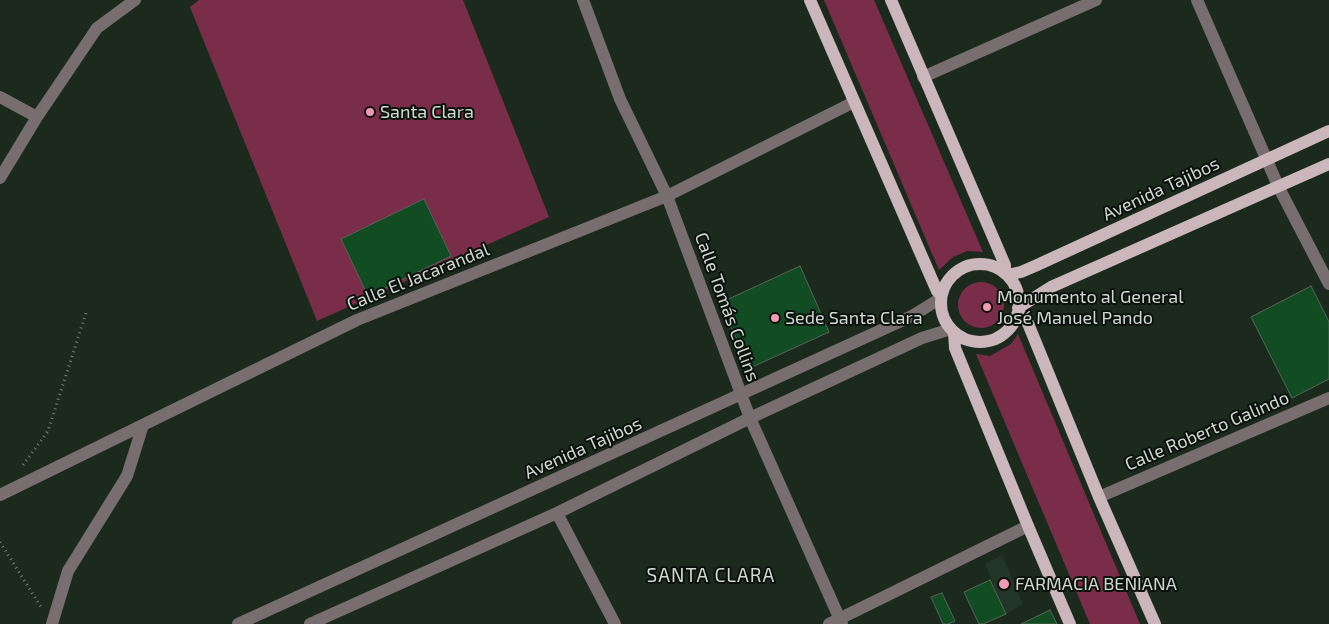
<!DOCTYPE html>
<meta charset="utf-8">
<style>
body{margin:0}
canvas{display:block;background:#1c2a1e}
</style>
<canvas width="1329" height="624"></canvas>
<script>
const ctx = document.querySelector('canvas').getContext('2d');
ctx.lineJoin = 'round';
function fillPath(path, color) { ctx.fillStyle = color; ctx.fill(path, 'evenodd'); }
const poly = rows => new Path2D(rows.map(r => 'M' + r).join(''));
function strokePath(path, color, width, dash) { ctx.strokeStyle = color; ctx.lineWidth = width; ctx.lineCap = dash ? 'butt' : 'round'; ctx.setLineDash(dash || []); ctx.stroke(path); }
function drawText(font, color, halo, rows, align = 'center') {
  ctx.font = font + ' "Exo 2",sans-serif'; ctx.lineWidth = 4; ctx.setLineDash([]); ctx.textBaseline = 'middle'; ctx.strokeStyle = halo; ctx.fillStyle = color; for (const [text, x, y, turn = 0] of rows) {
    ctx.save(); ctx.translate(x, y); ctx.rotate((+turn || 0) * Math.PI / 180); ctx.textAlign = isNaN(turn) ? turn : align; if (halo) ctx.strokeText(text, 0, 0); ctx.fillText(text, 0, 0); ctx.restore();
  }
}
const built = poly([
 [1002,555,1023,604,1006,614,985,564]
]);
const green = poly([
 [199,0,463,0,549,217,317,321,190,7],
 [824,0,874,0,983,252,967,251,953,257,939,270],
 '958 305a23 23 0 1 1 46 0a23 23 0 1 1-46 0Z',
 [1018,334,1140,624,1090,624,976,354,990,356,1011,344]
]);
const building = poly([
 [424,199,451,256,368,296,341,239,424,199],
 [800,266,829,332,750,368,720,303,800,266],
 [1311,286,1329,322,1329,379,1292,398,1251,317,1311,286],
 [990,580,1006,614,983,624,979,624,964,592,990,580],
 [942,593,955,621,948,624,943,624,931,597,942,593],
 [1050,610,1057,624,1021,624,1050,610]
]);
const path = poly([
 [23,465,48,431,86,313],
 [0,542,41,607]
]);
const minor = poly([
 [583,0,620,99,667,196,750,418,842,624],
 [1197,0,1279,188,1329,284],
 [923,77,1096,0],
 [0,97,37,117],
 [0,178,37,117,97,28,135,0],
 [0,495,357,320,667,196,854,102],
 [1099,497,1329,398],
 [557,513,615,624],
 [52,624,68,571,127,476,143,425],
 [238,624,912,316,941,298],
 [310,624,557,513,750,418,922,338,951,329],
 [829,624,1028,526]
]);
const major = poly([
 [810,0,937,291,941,295],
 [891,0,1005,265,1005,273],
 '941 303a39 39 0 1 1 78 0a39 39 0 1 1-78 0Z',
 [1007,275,1021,272,1035,266,1329,131],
 [1018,308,1051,287,1329,164],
 [1018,312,1027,321,1099,497,1155,624],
 [954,333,955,348,1028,526,1070,624]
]);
const markers = [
 [370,112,5,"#f19ab3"],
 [987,307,5,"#f19ab3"],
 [775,318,5,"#f19ab3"],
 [1004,584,6,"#f19ab3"]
];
const poiNames = [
 ["Santa Clara",380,112],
 ["Monumento al General",997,297],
 ["José Manuel Pando",997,318],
 ["Sede Santa Clara",785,318],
 ["FARMACIA BENIANA",1015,584]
];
const streetNames = [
 ["Avenida Tajibos",1161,189,-25],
 ["Calle El Jacarandal",418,277,-22],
 ["Calle Tomás Collins",727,307,70],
 ["Calle Roberto Galindo",1207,431,-23],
 ["Avenida Tajibos",583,448,-24]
];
const neighbourhoodNames = [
 ["SANTA CLARA",711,576]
];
fillPath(built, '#223526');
fillPath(green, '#7a2d48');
fillPath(building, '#114c22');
strokePath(building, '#556557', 1);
strokePath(path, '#748076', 3, [1, 4]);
strokePath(minor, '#786e70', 12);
strokePath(major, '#cbb6bb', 12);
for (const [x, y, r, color] of markers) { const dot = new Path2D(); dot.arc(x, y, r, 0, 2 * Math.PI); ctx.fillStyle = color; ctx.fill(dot); strokePath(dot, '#0b110c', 2); }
drawText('18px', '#d0d9d1', '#0b110c', poiNames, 'left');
drawText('18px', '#d0d9d1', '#0b110c', streetNames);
ctx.letterSpacing = '1px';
drawText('19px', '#d0d9d1', '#0b110c', neighbourhoodNames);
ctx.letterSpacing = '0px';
</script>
